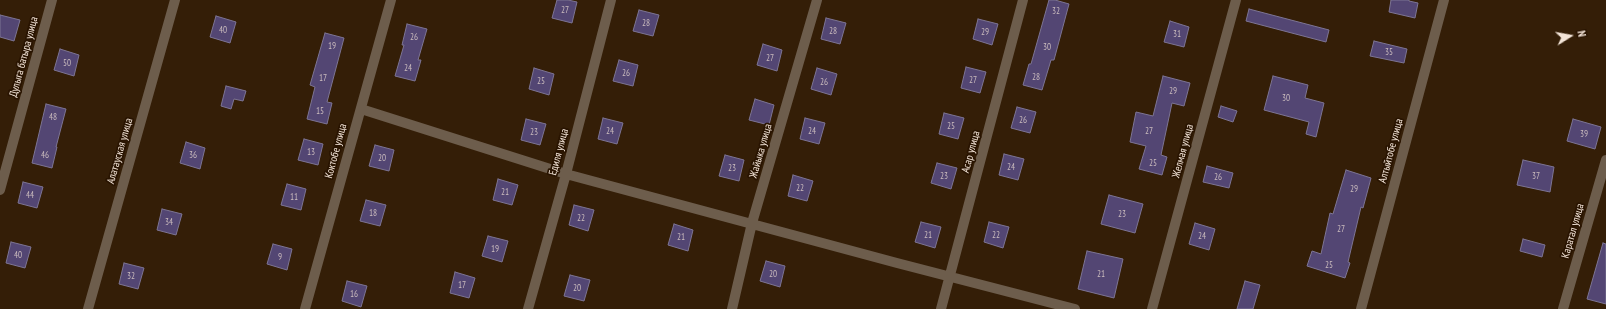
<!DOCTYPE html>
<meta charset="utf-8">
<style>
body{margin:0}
#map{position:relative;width:1606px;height:309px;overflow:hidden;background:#341e07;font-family:"PT Sans Narrow",sans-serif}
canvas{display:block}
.north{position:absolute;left:1550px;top:16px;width:40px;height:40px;-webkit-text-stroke:3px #291401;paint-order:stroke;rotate:79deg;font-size:11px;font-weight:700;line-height:16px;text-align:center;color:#f3e4d7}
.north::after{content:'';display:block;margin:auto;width:14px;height:18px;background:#f3e4d7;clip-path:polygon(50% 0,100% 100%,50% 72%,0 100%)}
</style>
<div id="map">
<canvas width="1606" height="309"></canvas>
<div class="north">N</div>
</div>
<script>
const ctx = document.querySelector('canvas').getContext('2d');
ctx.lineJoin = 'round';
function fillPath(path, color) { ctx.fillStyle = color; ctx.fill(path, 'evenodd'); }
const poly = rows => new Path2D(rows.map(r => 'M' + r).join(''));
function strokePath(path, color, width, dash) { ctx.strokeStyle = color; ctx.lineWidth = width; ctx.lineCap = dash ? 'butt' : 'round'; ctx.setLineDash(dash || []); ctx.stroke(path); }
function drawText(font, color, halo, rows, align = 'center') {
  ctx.font = font + ' "PT Sans Narrow",sans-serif'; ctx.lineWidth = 3.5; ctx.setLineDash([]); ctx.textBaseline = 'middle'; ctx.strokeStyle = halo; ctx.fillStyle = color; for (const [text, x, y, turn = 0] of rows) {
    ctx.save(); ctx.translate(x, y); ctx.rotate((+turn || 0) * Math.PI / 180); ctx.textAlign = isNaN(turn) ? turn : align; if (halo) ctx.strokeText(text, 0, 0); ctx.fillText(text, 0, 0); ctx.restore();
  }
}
const building = poly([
 [557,0,568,0,577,2,572,23,552,18,557,0],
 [1049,0,1055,0,1069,4,1054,60,1051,60,1042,90,1023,85,1029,64,1031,64,1049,0],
 [1391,0,1409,0,1409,1,1418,3,1415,18,1389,12,1391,0],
 [1249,9,1329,30,1326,42,1246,21,1249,9],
 [639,10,659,15,653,36,633,31,639,10],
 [0,15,20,20,14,41,0,37,0,15],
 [216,16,236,22,230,43,210,37,216,16],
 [826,18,846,23,840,44,821,39,826,18],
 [978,19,998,24,992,45,973,39,978,19],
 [1170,21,1189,27,1184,47,1164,42,1170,21],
 [407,24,427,29,418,60,421,60,415,81,395,76,404,45,402,45,407,24],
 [325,33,344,38,327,102,332,103,327,124,307,119,315,87,310,85,325,33],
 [1374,41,1407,49,1404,63,1370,56,1374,41],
 [763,44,782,50,777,71,757,65,763,44],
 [60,49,79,55,74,76,54,70,60,49],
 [619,60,638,65,633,86,613,81,619,60],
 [966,67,986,72,980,93,961,88,966,67],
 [534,68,554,74,549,95,529,89,534,68],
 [817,68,837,74,831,95,811,89,817,68],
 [1163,76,1190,83,1184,106,1172,103,1161,155,1167,157,1162,175,1139,169,1146,146,1130,142,1136,112,1153,116,1163,76],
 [1273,76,1308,85,1305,98,1324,103,1316,137,1306,134,1309,122,1264,110,1273,76],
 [226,86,246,91,243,101,234,99,231,109,221,106,226,86],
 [755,99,774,105,769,125,749,120,755,99],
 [46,104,66,109,56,147,57,147,52,168,32,163,46,104],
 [1221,106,1237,111,1233,122,1218,117,1221,106],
 [1017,107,1036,112,1030,133,1011,128,1017,107],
 [944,113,964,118,958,139,939,134,944,113],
 [603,118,623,123,617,144,598,139,603,118],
 [805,118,825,123,819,144,800,139,805,118],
 [526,119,546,124,540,145,521,140,526,119],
 [1573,119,1601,127,1595,149,1567,141,1573,119],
 [304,139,323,144,318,165,298,160,304,139],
 [186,142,205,148,200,169,180,163,186,142],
 [375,145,394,150,389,171,369,166,375,145],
 [1004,154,1024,159,1018,180,999,175,1004,154],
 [725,155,744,160,739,181,719,176,725,155],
 [1523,160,1554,167,1550,192,1517,185,1523,160],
 [937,163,957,168,951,189,931,183,937,163],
 [1207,166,1233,173,1229,188,1203,182,1207,166],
 [1346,170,1371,178,1363,208,1361,207,1348,262,1350,263,1345,278,1307,266,1312,251,1321,254,1330,213,1333,214,1346,170],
 [793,175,813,181,807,201,788,196,793,175],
 [498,179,518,185,512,205,493,200,498,179],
 [23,182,43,187,37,208,18,203,23,182],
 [287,184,306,189,301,210,281,205,287,184],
 [1109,195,1143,204,1135,233,1101,224,1109,195],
 [366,200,386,205,380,226,360,221,366,200],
 [574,205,594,210,588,231,569,225,574,205],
 [162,209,182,214,176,235,157,230,162,209],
 [921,222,941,227,935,248,915,242,921,222],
 [989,222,1009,227,1003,248,984,242,989,222],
 [1195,223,1215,229,1209,250,1189,244,1195,223],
 [674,224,693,230,688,251,668,245,674,224],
 [488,236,508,241,502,262,482,256,488,236],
 [1523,239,1545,245,1542,257,1520,251,1523,239],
 [11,242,31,247,25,268,6,263,11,242],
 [1603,243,1606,244,1606,304,1587,299,1603,243],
 [273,244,292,249,287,270,267,264,273,244],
 [1087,251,1123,259,1114,298,1078,289,1087,251],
 [766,261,785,266,780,287,760,281,766,261],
 [124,263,144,268,138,289,119,284,124,263],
 [455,272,475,278,469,298,450,293,455,272],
 [570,275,590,280,584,301,564,296,570,275],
 [347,281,367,286,361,307,342,301,347,281],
 [1245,281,1260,285,1253,309,1237,309,1245,281]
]);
const minor = poly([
 [361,109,566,174,897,263,1075,309],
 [0,190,52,0],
 [88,309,175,0],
 [305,309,391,0],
 [528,309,566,174,611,0],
 [732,309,752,223,817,0],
 [941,309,1023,0],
 [1152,309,1236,0],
 [1361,309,1444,0],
 [1563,309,1606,160]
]);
const numberNames = [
 ["27",565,10],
 ["32",1056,11],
 ["28",646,23],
 ["40",223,30],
 ["28",833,31],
 ["29",985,32],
 ["31",1177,34],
 ["26",414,37],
 ["19",332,46],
 ["30",1047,47],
 ["35",1389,52],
 ["27",770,58],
 ["50",67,63],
 ["24",408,68],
 ["26",626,73],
 ["28",1036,77],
 ["17",323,78],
 ["27",973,80],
 ["25",541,81],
 ["26",824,82],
 ["29",1173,91],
 ["30",1286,98],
 ["15",320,111],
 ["48",53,117],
 ["26",1023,120],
 ["25",951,126],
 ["24",610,131],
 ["24",812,131],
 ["27",1149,131],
 ["23",534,132],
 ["39",1584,134],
 ["13",311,152],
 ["46",45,155],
 ["36",193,155],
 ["20",382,158],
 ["25",1153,163],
 ["24",1011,167],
 ["23",732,168],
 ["23",944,176],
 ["37",1536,176],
 ["26",1218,177],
 ["22",800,188],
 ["29",1354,189],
 ["21",505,192],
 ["44",30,195],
 ["11",294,197],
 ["18",373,213],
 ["23",1122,214],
 ["22",581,218],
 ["34",169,222],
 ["27",1341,229],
 ["21",928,235],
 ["22",996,235],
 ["24",1202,236],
 ["21",681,237],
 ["19",495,249],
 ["40",18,255],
 ["9",280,257],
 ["25",1329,265],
 ["20",773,274],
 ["21",1101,274],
 ["32",131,276],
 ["17",462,285],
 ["20",577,288],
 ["16",354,294]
];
const streetNames = [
 ["Дулыга батыра улица",24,57,-75],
 ["Алатауская улица",120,151,-74],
 ["Коктобе улица",336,151,-75],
 ["Жайыка улица",761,151,-74],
 ["Желмая улица",1183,151,-75],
 ["Алтыйтобе улица",1391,151,-75],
 ["Едиля улица",559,152,-75],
 ["Асар улица",971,152,-75],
 ["Каратал улица",1573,231,-74]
];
fillPath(building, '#534673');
strokePath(building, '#7d7594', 1);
strokePath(minor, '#6d5d4c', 10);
drawText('9px', '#cbbcbe', null, numberNames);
drawText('11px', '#f3e4d7', '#291401', streetNames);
</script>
